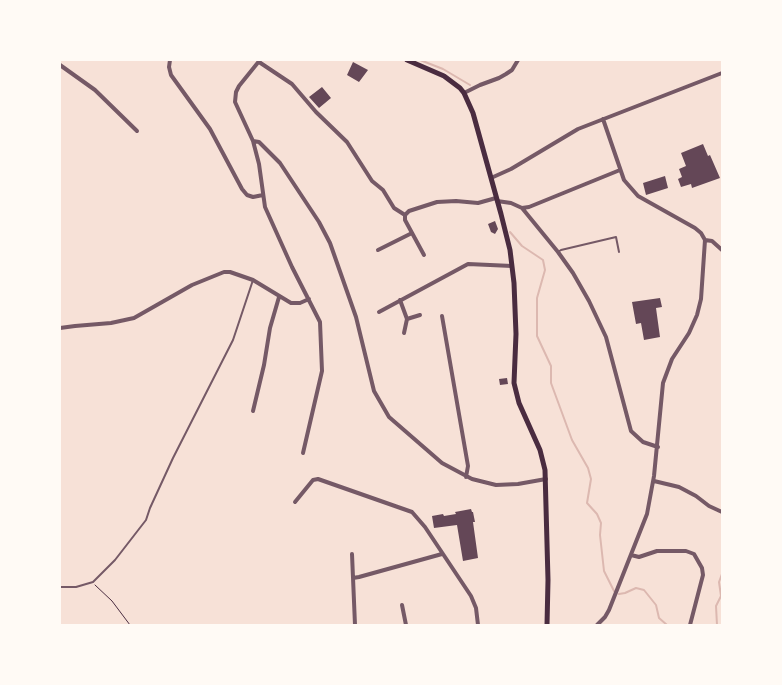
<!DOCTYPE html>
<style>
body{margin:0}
#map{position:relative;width:782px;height:685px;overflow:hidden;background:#f7e1d7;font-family:"Public Sans",sans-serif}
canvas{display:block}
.frame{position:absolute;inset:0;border:61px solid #fffaf5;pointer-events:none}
</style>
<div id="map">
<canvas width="782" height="685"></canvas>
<div class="frame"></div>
</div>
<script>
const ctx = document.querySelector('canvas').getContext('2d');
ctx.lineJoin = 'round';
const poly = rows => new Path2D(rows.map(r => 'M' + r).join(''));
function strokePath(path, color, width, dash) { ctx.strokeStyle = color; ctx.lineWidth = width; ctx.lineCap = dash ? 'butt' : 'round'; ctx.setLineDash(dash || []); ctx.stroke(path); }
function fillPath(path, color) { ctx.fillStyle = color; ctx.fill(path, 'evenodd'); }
const stream = poly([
 [420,60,443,69,470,85],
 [510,232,522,246,543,260,545,270,537,298,537,336,551,366,551,383,572,440,588,468,591,479,587,503,597,514,601,523,600,535,604,571,614,591],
 [619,594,625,593,636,588,644,590,656,605,659,618,667,625],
 [717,625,716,606,721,596,719,582,722,574]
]);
const building = poly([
 [353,62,368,70,359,82,347,75],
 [322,87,331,98,319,108,309,97],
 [703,144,708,156,710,155,720,178,692,188,691,184,681,187,678,179,682,177,679,169,686,166,681,153],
 [665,176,668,188,646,195,643,183],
 [495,221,498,229,495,234,491,232,488,224],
 [660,298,662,307,656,308,660,337,644,340,641,323,636,324,632,302],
 [507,378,508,384,500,385,499,379],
 [471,509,472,512,473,512,475,522,473,522,478,558,463,561,457,525,434,528,432,516,443,514,444,516,456,514,455,512]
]);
const path = poly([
 [95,585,112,601,130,625]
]);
const service = poly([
 [558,252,561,250,616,237,619,252],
 [60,587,76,587,93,582,115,560,146,520,150,508,173,458,233,340,253,280]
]);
const minor = poly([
 [170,60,169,67,171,75,210,129,242,189,247,195,253,197,263,195],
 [260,60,239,86,236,92,235,102,253,141,259,164,265,207,292,267,320,322,322,371,303,453],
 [259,62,292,84,316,112,347,142,372,181,383,190,394,208,405,215],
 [60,65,95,90,137,131],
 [464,93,480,85,499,78,506,74,512,70,518,60],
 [603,119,624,180,638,196,695,228,701,233,705,240,712,241,722,250],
 [253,141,259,142,280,163,319,222,330,243,356,317,374,391,389,417,442,463,472,479,496,485,518,484,546,479],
 [491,178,511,169,578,129,722,73],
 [497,201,511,203,522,208,529,207,620,170],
 [522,208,558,252,573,273,589,301,606,337,631,431,643,442,658,447],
 [378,250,412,233],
 [424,255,405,220,405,215,409,211,437,202,456,201,478,203,496,198],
 [400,300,407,319,404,333],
 [379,312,468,264,512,266],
 [442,316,468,466,466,477],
 [407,319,420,315],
 [60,328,75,326,111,323,134,318,192,285,224,272,230,272,253,280,291,303,300,303,309,299],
 [253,411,264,365,270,328,279,297],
 [654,481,679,487,696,496,709,506,722,512],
 [295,502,313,480,318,479,412,512,425,527,471,596,476,608,478,625],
 [352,554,355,625],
 [631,555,639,557,657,551,686,551,694,554,702,568,703,575,690,625],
 [353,578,359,577,442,554],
 [402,605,406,625],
 [597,625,605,617,609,610,647,514,654,476,663,383,672,359,689,333,697,315,701,299,705,240]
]);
const secondary = poly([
 [407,60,444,76,460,88,464,93,473,113,501,214,510,250,514,283,516,334,514,383,519,403,540,450,545,470,548,580,547,625]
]);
strokePath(stream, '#dcb8b0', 2);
fillPath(building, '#644757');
strokePath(path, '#4a2c40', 1);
strokePath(service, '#755966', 2);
strokePath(minor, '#755966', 4);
strokePath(secondary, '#4a2c40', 5);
</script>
